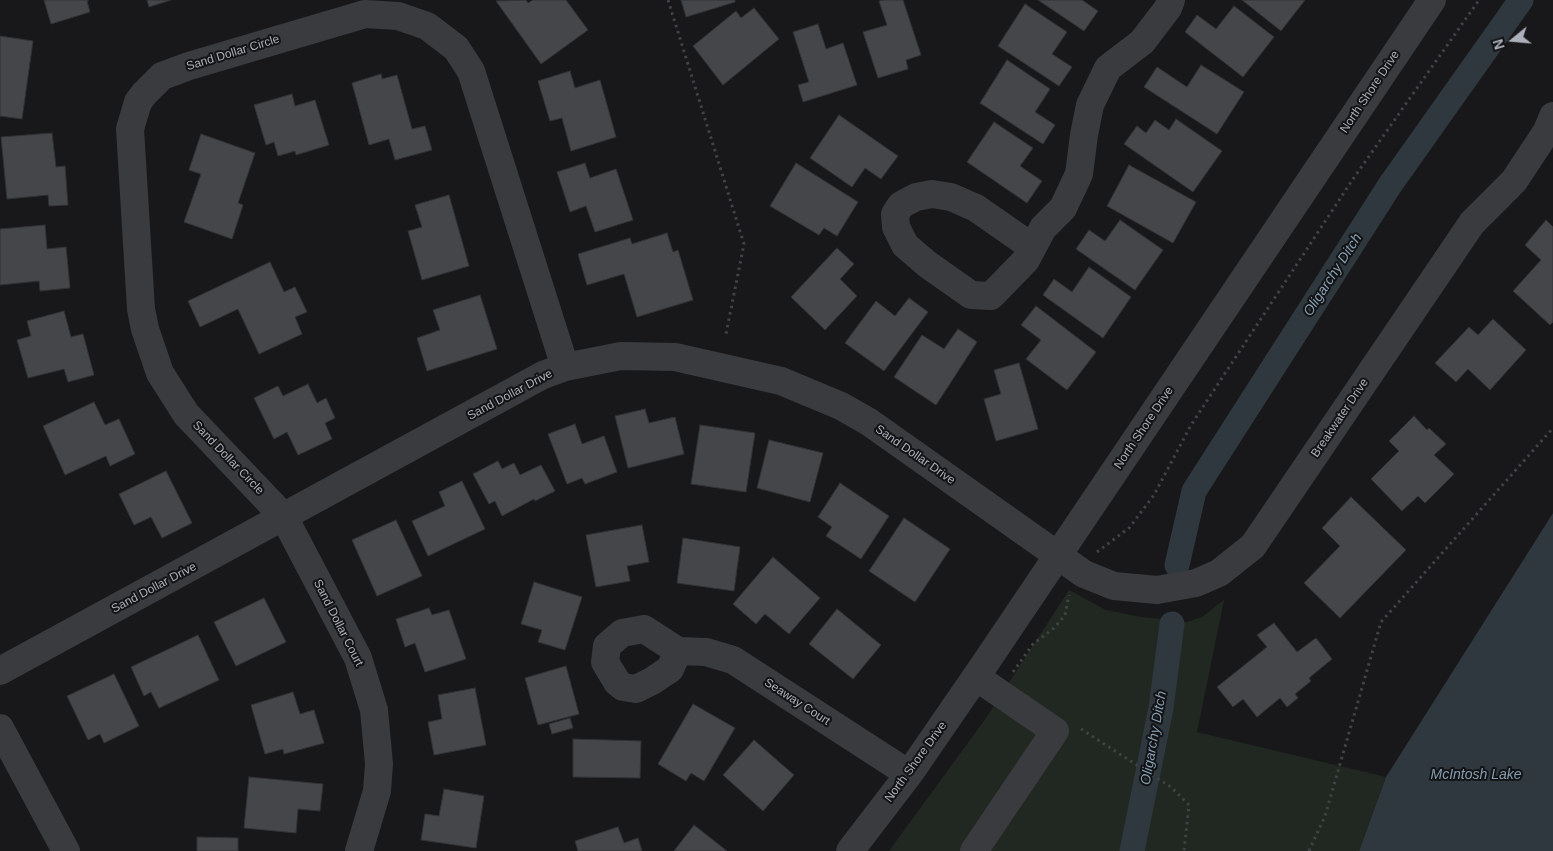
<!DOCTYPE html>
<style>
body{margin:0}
#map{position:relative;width:1553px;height:851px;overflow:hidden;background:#18181a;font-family:Helvetica,sans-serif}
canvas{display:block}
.north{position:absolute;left:1488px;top:15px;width:50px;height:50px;-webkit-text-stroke:4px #131315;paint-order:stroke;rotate:253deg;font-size:14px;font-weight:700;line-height:20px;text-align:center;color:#abb0b9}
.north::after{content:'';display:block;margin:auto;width:18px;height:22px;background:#abb0b9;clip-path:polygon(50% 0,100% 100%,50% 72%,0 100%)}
</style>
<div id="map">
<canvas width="1553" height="851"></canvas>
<div class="north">N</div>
</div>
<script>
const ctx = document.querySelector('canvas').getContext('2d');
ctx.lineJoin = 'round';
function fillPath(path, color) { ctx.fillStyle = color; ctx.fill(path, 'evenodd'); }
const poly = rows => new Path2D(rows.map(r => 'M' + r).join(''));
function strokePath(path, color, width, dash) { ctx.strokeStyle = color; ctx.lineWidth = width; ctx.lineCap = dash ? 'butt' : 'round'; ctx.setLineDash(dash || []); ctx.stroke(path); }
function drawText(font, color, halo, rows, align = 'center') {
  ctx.font = font + ' Helvetica,sans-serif'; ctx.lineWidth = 4; ctx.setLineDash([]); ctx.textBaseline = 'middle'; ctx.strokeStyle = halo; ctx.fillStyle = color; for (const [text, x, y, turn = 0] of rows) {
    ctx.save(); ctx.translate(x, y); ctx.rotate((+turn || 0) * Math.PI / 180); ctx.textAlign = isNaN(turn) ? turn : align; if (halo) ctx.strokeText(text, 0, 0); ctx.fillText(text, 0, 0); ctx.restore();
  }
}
const green = poly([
 [1069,590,1106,610,1141,617,1187,622,1202,617,1224,600,1197,732,1386,777,1359,851,889,851,986,718]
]);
const water = poly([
 [1553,513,1553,851,1359,851,1386,777]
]);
const canal = poly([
 [1177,565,1194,491,1390,185,1521,0],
 [1132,851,1161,708,1172,624]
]);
const building = poly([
 [44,0,89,0,87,1,90,12,51,24,44,0],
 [147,0,171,0,149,7,147,0],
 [526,0,528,3,533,0,566,0,588,30,541,64,496,1,526,0],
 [681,0,735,0,735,2,686,17,681,0],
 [884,0,903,0,921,55,906,60,908,69,878,78,863,32,887,25,879,1,884,0],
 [1038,0,1082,0,1098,11,1084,31,1038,0],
 [1242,0,1305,0,1281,31,1242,0],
 [1025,4,1067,32,1052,54,1072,67,1059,86,998,46,1025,4],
 [1234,6,1274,37,1243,77,1185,32,1197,15,1216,29,1234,6],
 [754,8,779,39,723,85,693,46,736,11,741,18,754,8],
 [818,24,826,49,843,43,857,85,803,102,798,85,809,82,793,32,818,24],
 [0,36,33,41,22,119,0,116,0,36],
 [1007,60,1050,89,1035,112,1055,125,1043,144,980,103,1007,60],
 [1201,65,1244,92,1217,134,1144,87,1157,67,1187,87,1201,65],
 [570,71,575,88,600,80,616,137,571,151,562,118,550,121,538,81,570,71],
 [381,74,382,79,397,75,412,129,425,126,432,150,395,160,389,139,369,145,352,83,381,74],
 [292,94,295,106,315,100,329,145,296,155,295,151,278,156,274,142,266,145,254,105,292,94],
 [839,115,898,156,881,179,865,168,852,187,810,158,839,115],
 [1176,119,1222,151,1193,192,1124,144,1137,126,1146,133,1155,120,1169,130,1176,119],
 [994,122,1033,148,1020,166,1042,181,1027,203,967,162,994,122],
 [52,133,56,167,65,166,68,205,49,206,48,195,7,199,1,137,52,133],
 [201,134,255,153,238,203,243,205,232,239,184,222,201,174,189,170,201,134],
 [585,163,590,178,616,169,633,220,595,232,586,206,570,212,557,172,585,163],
 [796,163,858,202,837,236,824,228,819,235,770,206,796,163],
 [1129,165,1196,202,1173,243,1107,206,1129,165],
 [449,195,469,266,422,280,408,231,422,227,415,205,449,195],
 [1120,220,1163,250,1135,290,1076,249,1089,230,1105,241,1120,220],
 [1546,220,1553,227,1553,322,1550,325,1513,291,1541,260,1525,245,1546,220],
 [45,225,47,249,66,247,70,288,40,291,39,281,0,285,0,229,45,225],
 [667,233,673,252,678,250,693,300,637,317,624,274,587,285,578,254,630,238,632,244,667,233],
 [837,248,854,264,840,279,857,296,825,330,791,297,837,248],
 [270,262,284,292,295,287,307,312,295,317,302,334,259,354,238,309,200,327,188,301,270,262],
 [1089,267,1131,297,1103,338,1043,295,1054,279,1072,292,1089,267],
 [480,295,497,349,427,371,417,338,440,330,433,310,480,295],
 [909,298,928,312,884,371,845,343,876,301,895,316,909,298],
 [1036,306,1096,352,1067,390,1026,359,1041,340,1021,325,1036,306],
 [64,311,71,337,83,334,94,375,68,382,64,369,28,378,17,340,31,336,27,321,64,311],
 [1493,319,1526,350,1490,390,1468,369,1456,382,1435,363,1469,327,1478,335,1493,319],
 [958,329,977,342,936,405,894,377,922,335,944,349,958,329],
 [1019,363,1038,429,996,441,984,399,1001,394,994,370,1019,363],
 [308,384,317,403,326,398,335,418,325,423,332,439,298,455,287,432,274,439,254,398,278,386,283,396,308,384],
 [94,402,105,425,119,419,135,454,110,466,106,456,65,475,43,426,94,402],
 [645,409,649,423,675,417,684,454,628,468,615,416,645,409],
 [1414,416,1427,430,1429,428,1446,444,1434,455,1454,474,1425,503,1418,496,1402,511,1371,479,1399,451,1389,441,1414,416],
 [575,424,582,444,604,436,617,472,585,484,582,478,567,484,548,434,575,424],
 [700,425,755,433,746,492,691,484,700,425],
 [769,440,823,453,810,502,757,488,769,440],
 [498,461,502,469,514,463,520,475,541,465,555,491,535,501,534,499,502,516,495,501,489,504,473,474,498,461],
 [166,471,192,523,162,538,151,517,134,525,119,494,166,471],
 [462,481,485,529,428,556,412,521,445,506,439,492,462,481],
 [840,483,889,516,861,559,826,536,832,527,818,517,840,483],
 [1351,497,1406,550,1340,618,1304,583,1340,546,1322,528,1351,497],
 [904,518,950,549,915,602,869,571,904,518],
 [396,520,422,576,377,596,352,540,396,520],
 [642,525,649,562,627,566,630,581,596,587,586,535,642,525],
 [683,538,740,547,734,591,677,583,683,538],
 [773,557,820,598,789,634,765,614,756,624,733,604,773,557],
 [534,582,582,597,565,650,538,642,542,630,521,624,534,582],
 [264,598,286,642,236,666,214,622,264,598],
 [429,608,432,615,449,610,466,659,425,672,415,643,405,647,396,619,429,608],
 [837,609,881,645,853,679,809,644,837,609],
 [1274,623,1297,652,1316,638,1332,659,1309,678,1311,681,1295,694,1298,698,1287,707,1280,698,1257,717,1243,699,1233,707,1217,687,1267,647,1257,635,1274,623],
 [198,635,219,680,159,708,151,692,144,696,131,667,198,635],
 [566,666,579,714,538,725,525,678,566,666],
 [114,674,139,726,104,743,100,734,88,740,67,696,114,674],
 [475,688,486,745,434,755,428,722,442,719,438,695,475,688],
 [293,692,300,714,314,710,324,743,284,754,283,749,265,754,251,705,293,692],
 [693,704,735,728,704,781,691,773,686,781,658,764,693,704],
 [570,718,573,728,552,734,549,724,570,718],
 [573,739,641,741,640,778,573,777,573,739],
 [754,740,794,775,763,811,723,775,754,740],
 [249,777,323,784,320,811,298,809,296,833,244,828,249,777],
 [444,789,484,796,476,848,421,840,425,814,439,816,444,789],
 [694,825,727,851,674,851,694,825],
 [618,827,624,843,638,838,642,851,578,851,575,841,618,827],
 [197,837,238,838,238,851,197,851,197,837]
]);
const path = poly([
 [668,0,744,244,726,334],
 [1097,552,1129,528,1154,495,1191,425,1353,179,1479,0],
 [1013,672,1033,644,1054,628,1065,615,1069,595],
 [1081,729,1171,787,1189,805,1184,851],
 [1309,851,1325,816,1381,622,1553,428]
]);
const minor = poly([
 [1032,247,976,208,951,197,932,194,916,197,901,205,895,214,896,227,905,245,927,264,971,295,991,296,1026,260,1043,228,1063,208,1079,174,1084,135,1090,105,1108,68,1142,42,1168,8,1171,0],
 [644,629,678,651,670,669,652,681,636,689,623,687,617,682,605,662,607,646,622,633,644,629],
 [678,651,706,652,733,660,909,774],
 [0,671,543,375,565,367,621,356,675,357,781,381,841,406,869,422,1084,574,1114,586,1157,590,1196,583,1219,573,1253,546,1472,223,1514,181,1547,131,1553,116],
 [0,728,66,851],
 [359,851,377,791,379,764,374,710,358,658,284,517,186,414,160,373,145,329,141,309,130,129,138,102,144,94,162,76,189,66,365,14,398,16,427,26,456,48,471,71,565,367],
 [850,851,909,774,984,665,1432,0],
 [974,851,1055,731,976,677]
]);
const streetNames = [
 ["Sand Dollar Circle",233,53,-17],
 ["North Shore Drive",1370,92,-56],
 ["Sand Dollar Drive",510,395,-28],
 ["Breakwater Drive",1340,418,-56],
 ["North Shore Drive",1144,428,-56],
 ["Sand Dollar Drive",915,455,35],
 ["Sand Dollar Circle",228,458,46],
 ["Sand Dollar Drive",154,588,-28],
 ["Sand Dollar Court",338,623,63],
 ["Seaway Court",797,702,33],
 ["North Shore Drive",916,762,-54]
];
const waterNames = [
 ["Oligarchy Ditch",1333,275,-57],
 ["Oligarchy Ditch",1154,738,-80],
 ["McIntosh Lake",1476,775]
];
fillPath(green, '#202821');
fillPath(water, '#2f383e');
strokePath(canal, '#2f383e', 25);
fillPath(building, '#45464a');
strokePath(building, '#323336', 1);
strokePath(path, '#3f4246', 3, [2.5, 4]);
strokePath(minor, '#393b3f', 28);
drawText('12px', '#abb0b9', '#131315', streetNames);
drawText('italic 14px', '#849fb3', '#131315', waterNames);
</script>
